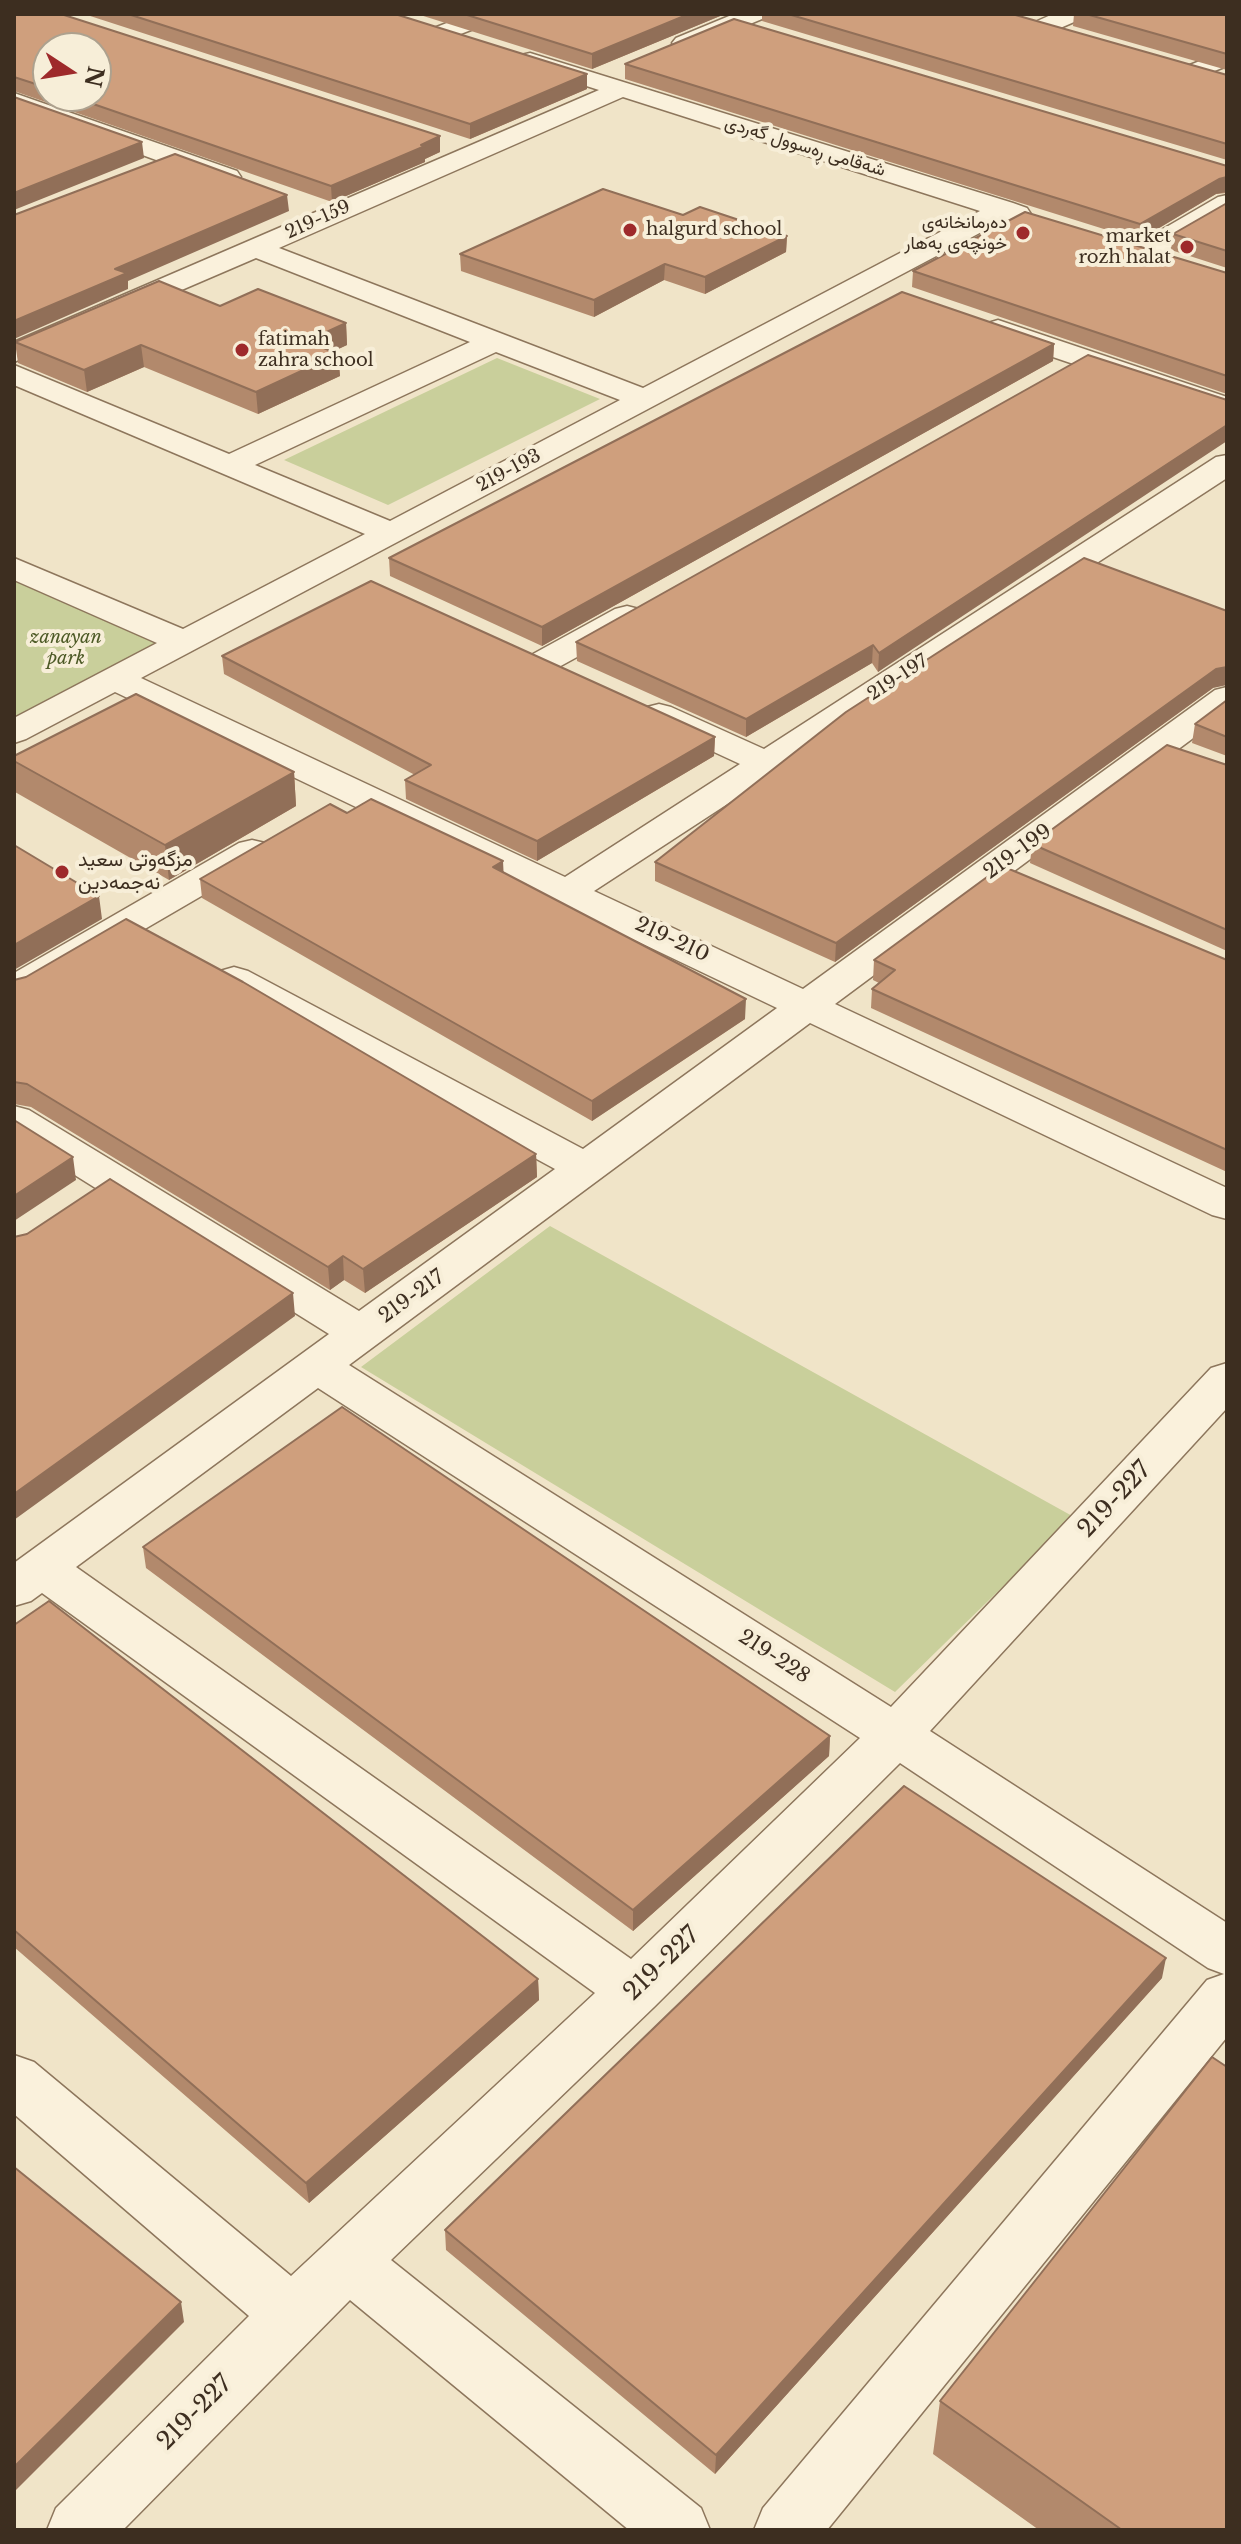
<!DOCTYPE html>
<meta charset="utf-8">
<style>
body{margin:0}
#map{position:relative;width:1241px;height:2544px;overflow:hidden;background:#f0e4c8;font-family:"Libre Baskerville",serif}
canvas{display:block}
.frame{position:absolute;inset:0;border:16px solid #3d2e20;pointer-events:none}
.north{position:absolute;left:32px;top:32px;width:80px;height:80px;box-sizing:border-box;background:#f7eed8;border:2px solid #ada18e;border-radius:50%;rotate:102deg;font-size:22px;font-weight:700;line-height:32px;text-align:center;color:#3d2e20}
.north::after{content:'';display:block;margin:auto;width:28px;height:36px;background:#9e2a2b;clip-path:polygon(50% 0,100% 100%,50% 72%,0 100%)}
</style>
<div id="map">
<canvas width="1241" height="2544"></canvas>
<div class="frame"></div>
<div class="north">N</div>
</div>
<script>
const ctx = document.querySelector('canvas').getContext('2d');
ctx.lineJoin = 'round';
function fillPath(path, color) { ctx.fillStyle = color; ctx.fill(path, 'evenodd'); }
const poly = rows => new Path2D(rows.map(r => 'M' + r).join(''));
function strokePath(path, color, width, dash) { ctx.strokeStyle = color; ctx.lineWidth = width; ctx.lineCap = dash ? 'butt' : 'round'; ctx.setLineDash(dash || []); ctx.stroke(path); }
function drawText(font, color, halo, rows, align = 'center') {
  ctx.font = font + ' "Libre Baskerville",Vazirmatn,serif'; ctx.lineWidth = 8; ctx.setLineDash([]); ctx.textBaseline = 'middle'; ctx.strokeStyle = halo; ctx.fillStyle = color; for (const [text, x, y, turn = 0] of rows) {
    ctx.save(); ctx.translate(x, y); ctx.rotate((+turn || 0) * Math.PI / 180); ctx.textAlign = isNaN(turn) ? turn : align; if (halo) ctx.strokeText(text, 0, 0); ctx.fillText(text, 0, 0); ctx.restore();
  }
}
const green = poly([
 [497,358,600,399,388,505,284,460],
 [14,572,184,642,14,732],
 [550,1226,1074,1517,895,1692,361,1367]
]);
const minor = poly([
 [470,14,504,14,500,19,450,38,434,38,430,33,434,28,470,14],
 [734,14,766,14,762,19,692,48,676,48,672,43,676,38,734,14],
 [1053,14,1085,14,1081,19,1051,32,1035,32,1031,27,1035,22,1053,14],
 [1227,50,1227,66,1194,79,1185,77,1182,72,1185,67,1227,50],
 [530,53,1013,203,1027,208,1031,214,1027,220,1018,222,1006,219,141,678,565,877,740,764,647,721,642,714,647,707,659,704,671,707,764,749,1216,457,1227,455,1227,478,594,891,803,989,1215,690,1227,687,1227,713,835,1004,1227,1188,1227,1219,1212,1215,810,1023,349,1365,891,1707,1211,1368,1227,1363,1227,1408,930,1731,1227,1923,1227,2037,827,2530,754,2530,763,2508,1207,1980,1224,1974,1208,1968,900,1763,654,2007,391,2260,701,2508,710,2530,629,2530,350,2300,123,2530,47,2530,56,2508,249,2316,14,2114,14,2055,34,2062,291,2276,595,1993,42,1593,31,1601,14,1606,14,1563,329,1334,14,1137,14,1106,29,1110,359,1311,555,1169,220,987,214,979,220,971,234,967,248,971,583,1149,777,1008,115,692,26,739,14,743,14,718,157,643,14,580,14,558,183,629,365,534,14,385,14,365,229,454,470,342,256,258,14,362,14,342,599,90,521,65,518,60,521,55,530,53],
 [623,97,980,211,643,388,279,248,623,97],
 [496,352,620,400,390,521,255,465,496,352],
 [318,1388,860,1738,631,1959,76,1567,318,1388],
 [14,93,237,171,241,177,237,183,219,183,14,108,14,93],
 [1227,195,1227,214,1152,259,1142,261,1132,259,1128,253,1132,247,1218,197,1227,195],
 [998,320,1227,397,1227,416,988,335,984,329,988,323,998,320],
 [627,606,639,609,644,616,639,623,557,668,545,671,533,668,528,661,533,654,615,609,627,606],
 [252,840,265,843,271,851,265,859,28,997,14,1001,14,973,239,843,252,840]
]);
const wall = poly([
 [14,14,440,152,425,159,425,162,332,202,14,91],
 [48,48,96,96,48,96],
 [84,14,395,14,587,74,587,89,470,139],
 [417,14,725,14,592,69],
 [762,14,1012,14,1227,75,1227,160,762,21],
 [1074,14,1227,14,1227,70,1073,26],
 [625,64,1227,166,1227,193,1216,194,1139,240,625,79],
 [1227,203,1227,268,1171,250,1173,234],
 [683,215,787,236,786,252,705,294,664,280,594,317,461,271,460,254],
 [913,271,1227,273,1227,394,912,287],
 [346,323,347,345,332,352,338,354,340,376,258,414,144,367,87,392,18,363,15,342],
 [1054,344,1053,361,542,646,390,576,389,558],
 [1227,400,878,672,872,663,746,737,577,661,576,642],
 [222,656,715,737,714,756,537,861,406,799,405,780,415,775,224,674],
 [1213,688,835,962,655,881,655,862],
 [1227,700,1227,756,1192,743,1195,724],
 [14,756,294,772,296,806,169,880,15,792],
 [1227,765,1227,951,1030,863,1032,844],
 [347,813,503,861,503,872,745,1019,592,1121,202,898,200,879],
 [874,960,1227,960,1227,1172,871,1008,872,989,879,983,873,980],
 [14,980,536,1154,537,1177,365,1293,344,1280,330,1290,31,1107,14,1104],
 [143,1547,830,1736,829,1756,633,1931,146,1568],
 [14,1625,538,1979,539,2000,309,2203,14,1947],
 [1162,1978,715,2474,446,2250,445,2230],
 [940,2401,1227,2530,1039,2530,933,2454]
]);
const shadedWall = poly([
 [689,14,725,14,592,69,592,54],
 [587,74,587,89,470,139,470,124],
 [440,136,440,152,425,159,425,162,332,202,331,186],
 [142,142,144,158,14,210,14,193],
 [1227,177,1226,192,1216,194,1139,240,1140,224,1219,179],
 [287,195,289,211,128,281,128,289,14,339,14,321,115,269],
 [787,236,786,252,705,294,705,277],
 [665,264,664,280,594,317,594,300],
 [346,323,347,345,308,363,307,341],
 [1054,344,1053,361,542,646,542,627],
 [141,345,144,367,87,392,84,370],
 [338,354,340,376,258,414,256,392],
 [1227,425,1227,441,878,672,879,653],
 [873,645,872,663,746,737,746,719],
 [1227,667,1227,685,1213,688,835,962,836,943,1216,669],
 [715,737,714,756,537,861,537,841],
 [294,772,296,806,169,880,165,845],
 [503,861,504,881,493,867],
 [99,896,102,919,14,970,14,945],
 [746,999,745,1019,592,1121,592,1101],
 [536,1154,537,1177,365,1293,363,1269],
 [73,1157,76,1180,14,1221,14,1196],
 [343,1256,344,1280,330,1290,328,1267],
 [293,1293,295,1316,14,1520,14,1494],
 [830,1736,829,1756,633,1931,633,1910],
 [1166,1958,1162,1978,715,2474,716,2455],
 [538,1979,539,2000,309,2203,306,2183],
 [181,2302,184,2322,14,2492,14,2467]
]);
const building = poly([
 [14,14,61,14,440,136,421,145,425,146,331,186,70,96,96,96,96,48,48,48,48,88,14,77,14,14],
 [128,14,395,14,587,74,470,124,128,14],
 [464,14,689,14,592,54,464,14],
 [788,14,1012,14,1227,75,1227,144,788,14],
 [1086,14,1227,14,1227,54,1086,14],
 [734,19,1227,166,1227,177,1219,179,1140,224,625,64,734,19],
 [14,97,142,142,14,193,14,97],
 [175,154,287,195,115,269,127,273,14,321,14,215,175,154],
 [603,189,683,215,700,207,787,236,705,277,665,264,594,300,460,254,603,189],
 [1227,203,1227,251,1173,234,1227,203],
 [1025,212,1227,273,1227,376,913,271,1025,212],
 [159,281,220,306,258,289,346,323,307,341,338,354,256,392,141,345,84,370,15,342,159,281],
 [902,292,1054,344,542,627,389,558,902,292],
 [1088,355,1227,400,1227,425,879,653,873,645,746,719,576,642,1088,355],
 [1084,558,1227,611,1227,667,1216,669,836,943,655,862,846,712,1084,558],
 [371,581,715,737,537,841,405,780,431,765,222,656,371,581],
 [136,694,294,772,165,845,14,761,14,756,136,694],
 [1227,700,1227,737,1195,724,1227,700],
 [1167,745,1227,765,1227,930,1032,844,1167,745],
 [371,799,503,861,493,867,746,999,592,1101,200,879,330,804,347,813,371,799],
 [14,845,99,896,14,945,14,845],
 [1002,866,1227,960,1227,1150,872,989,895,970,874,960,1002,866],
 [126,919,243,982,536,1154,363,1269,343,1256,328,1267,27,1084,14,1082,14,980,26,977,126,919],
 [14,1120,73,1157,14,1196,14,1120],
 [110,1179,293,1293,14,1494,14,1237,27,1234,110,1179],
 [342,1407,830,1736,633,1910,143,1547,342,1407],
 [49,1601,538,1979,306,2183,14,1930,14,1625,49,1601],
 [904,1786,1166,1958,716,2455,445,2230,904,1786],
 [1212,2057,1227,2067,1227,2530,1122,2530,940,2401,1212,2057],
 [14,2167,181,2302,14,2467,14,2167]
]);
const markers = [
 [630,230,8,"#9e2a2b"],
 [1023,233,8,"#9e2a2b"],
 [1187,247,8,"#9e2a2b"],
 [242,350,8,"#9e2a2b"],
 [62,872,8,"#9e2a2b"]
];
const farStreetnames = [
 ["شەقامی ڕەسوول گەردی",805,147,17],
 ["219-159",318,220,-24],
 ["219-193",509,471,-28],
 ["219-197",898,678,-33]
];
const farPoinames = [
 ["دەرمانخانەی",1007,223],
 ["خونچەی بەهار",1007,244],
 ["halgurd school",646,230,"left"],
 ["market",1171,237],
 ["rozh halat",1171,258],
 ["fatimah",258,340,"left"],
 ["zahra school",258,361,"left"]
];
const farParknames = [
 ["zanayan",66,638],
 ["park",66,659]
];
const streetNames = [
 ["219-199",1018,852,-36],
 ["219-210",672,940,25],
 ["219-217",412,1297,-36],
 ["219-228",774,1657,33]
];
const poiNames = [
 ["مزگەوتی سعید",78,860],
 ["نەجمەدین",78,883]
];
const nearStreetnames = [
 ["219-227",1115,1500,-47],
 ["219-227",662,1964,-44],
 ["219-227",195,2413,-45]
];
fillPath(green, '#c9cf9b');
strokePath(minor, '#8d765c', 3);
fillPath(minor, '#faf1dc');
fillPath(wall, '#b2896c');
fillPath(shadedWall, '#916f58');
fillPath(building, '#cf9f7d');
strokePath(building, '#916f58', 2);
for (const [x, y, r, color] of markers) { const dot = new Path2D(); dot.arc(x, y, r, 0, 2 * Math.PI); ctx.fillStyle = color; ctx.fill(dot); strokePath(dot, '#f7eed8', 3); }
drawText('18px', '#3d2e20', '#f7eed8', farStreetnames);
drawText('18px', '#3d2e20', '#f7eed8', farPoinames, 'right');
drawText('italic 18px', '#4d5a26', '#f7eed8', farParknames);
drawText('20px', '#3d2e20', '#f7eed8', streetNames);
drawText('20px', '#3d2e20', '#f7eed8', poiNames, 'left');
drawText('24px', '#3d2e20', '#f7eed8', nearStreetnames);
</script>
